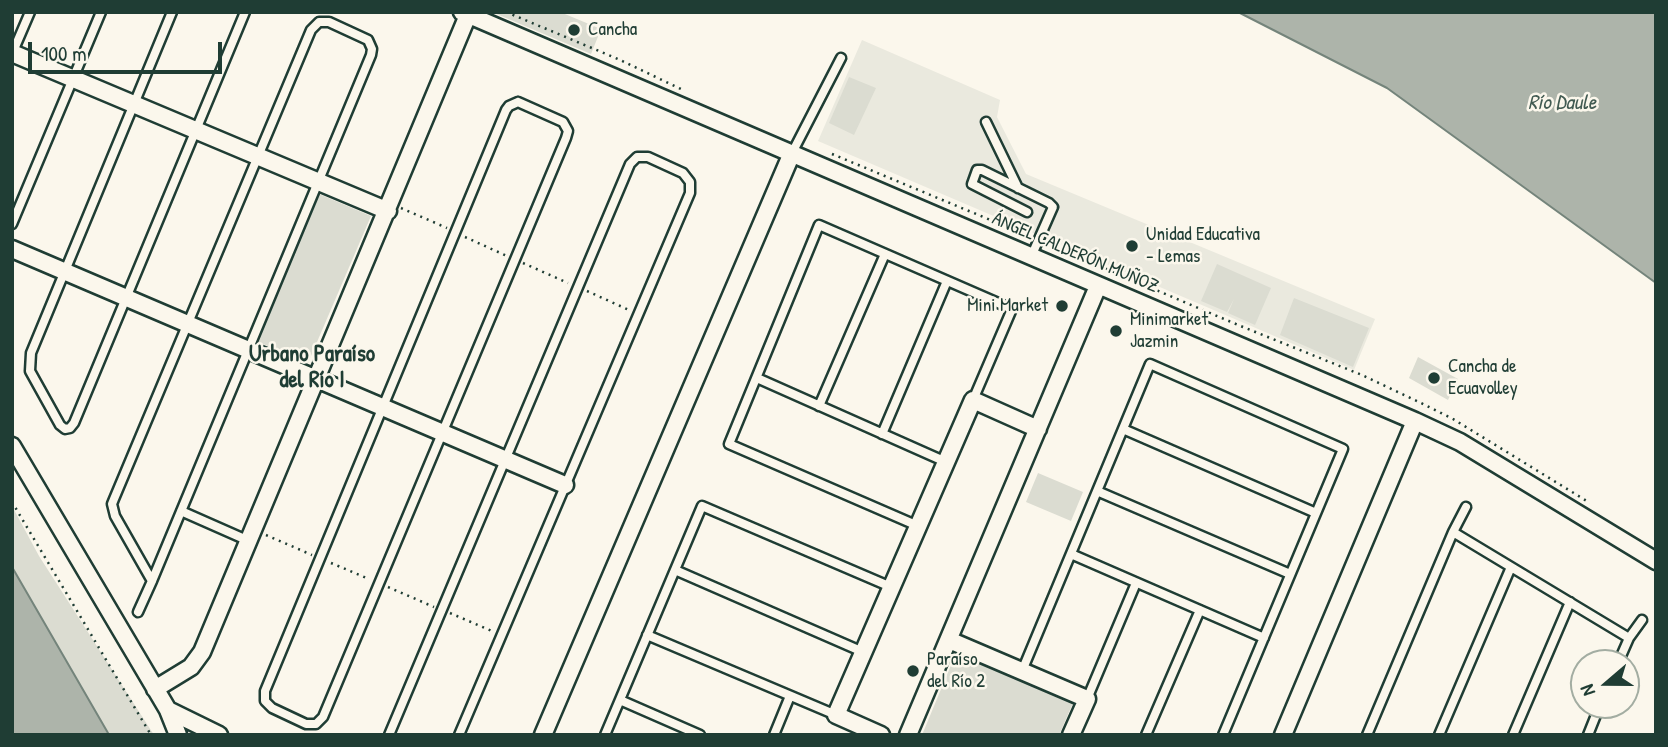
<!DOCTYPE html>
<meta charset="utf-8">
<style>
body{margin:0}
#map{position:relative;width:1668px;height:747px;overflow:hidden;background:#fbf7ec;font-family:"Patrick Hand",sans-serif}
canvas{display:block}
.frame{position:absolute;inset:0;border:14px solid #1f3d34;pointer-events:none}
.north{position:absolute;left:1570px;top:649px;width:70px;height:70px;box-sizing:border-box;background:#fbf7ec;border:2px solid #a3ada2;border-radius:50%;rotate:250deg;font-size:19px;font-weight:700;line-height:28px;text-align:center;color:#1f3d34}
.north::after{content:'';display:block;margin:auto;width:24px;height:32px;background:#1f3d34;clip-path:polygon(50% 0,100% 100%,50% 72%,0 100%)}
.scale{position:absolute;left:28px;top:42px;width:194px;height:32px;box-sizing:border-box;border:4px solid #1f3d34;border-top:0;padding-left:9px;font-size:21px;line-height:24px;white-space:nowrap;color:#1f3d34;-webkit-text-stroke:5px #fbf7ec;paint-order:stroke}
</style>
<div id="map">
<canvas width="1668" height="747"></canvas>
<div class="frame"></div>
<div class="north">N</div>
<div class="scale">100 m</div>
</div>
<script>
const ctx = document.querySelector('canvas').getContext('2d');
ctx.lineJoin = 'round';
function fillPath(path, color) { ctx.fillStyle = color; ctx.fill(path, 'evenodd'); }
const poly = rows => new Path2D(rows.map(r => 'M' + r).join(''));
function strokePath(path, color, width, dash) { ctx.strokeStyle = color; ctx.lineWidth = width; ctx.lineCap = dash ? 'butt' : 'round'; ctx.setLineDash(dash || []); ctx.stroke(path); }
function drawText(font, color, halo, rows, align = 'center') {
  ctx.font = font + ' "Patrick Hand",sans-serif'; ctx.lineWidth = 5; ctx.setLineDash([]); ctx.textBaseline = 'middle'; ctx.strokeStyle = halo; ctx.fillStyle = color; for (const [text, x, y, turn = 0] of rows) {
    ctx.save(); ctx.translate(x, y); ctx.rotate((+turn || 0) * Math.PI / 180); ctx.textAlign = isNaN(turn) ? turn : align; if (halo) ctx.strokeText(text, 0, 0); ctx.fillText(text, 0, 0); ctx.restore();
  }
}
const built = poly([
 [862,40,1000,100,997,117,1026,174,1375,319,1354,370,818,141]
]);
const green = poly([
 [492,12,560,12,601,29,591,54],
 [849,77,876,88,854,135,829,123],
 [319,194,371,216,308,363,256,341],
 [1217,264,1271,288,1255,325,1228,313,1234,299,1227,312,1201,301],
 [1294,298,1369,328,1353,367,1280,335],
 [1418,357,1458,379,1448,400,1409,378],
 [1038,473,1083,492,1071,521,1026,502],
 [12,506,39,556,154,735,108,735,12,567],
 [956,653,1073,703,1059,735,922,735]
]);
const water = poly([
 [1238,12,1656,12,1656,283,1387,88,1238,12],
 [12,567,108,733,108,735,12,735,12,567]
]);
const path = poly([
 [506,12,618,59,681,89],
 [832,154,1029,236],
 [401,208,447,228],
 [465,237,507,256],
 [1048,244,1243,327,1362,375,1419,402,1453,419,1590,503],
 [523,263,568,283],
 [587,291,629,310],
 [12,502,151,735],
 [266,535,312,555],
 [331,563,369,579],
 [388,587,434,607],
 [450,613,492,631]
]);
const service = poly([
 [172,12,31,353,30,371,60,425,65,429,70,428,74,423,245,12],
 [12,54,30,12],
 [518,102,563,122,568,131,566,138,323,717,316,724,306,724,272,708,265,701,265,691,506,110,509,106,518,102],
 [986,122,1018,188],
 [792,153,841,58],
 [1027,212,972,184,977,170,982,170,1049,203,1053,207,1031,257],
 [12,224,101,12],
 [757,378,946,462],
 [819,406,885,254],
 [1123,429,1316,513],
 [882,434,947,281],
 [1097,491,1290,574],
 [181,511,249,541],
 [918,526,729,444,819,225,1012,309,973,400],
 [1453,532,1466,507],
 [1071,554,1264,638],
 [675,570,863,652],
 [138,612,152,581,371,55,372,49,368,40,329,22,319,22,311,30,114,499,112,504,115,516,152,581],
 [647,635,836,715],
 [1629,638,1642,620],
 [1022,671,1150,364,1343,449,1223,735],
 [1087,699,1136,583],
 [620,700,700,735],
 [389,735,630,164,637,157,648,157,683,173,690,182,690,193,459,735],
 [605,735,702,506,891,587],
 [774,735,790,696],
 [1146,735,1200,610],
 [1367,735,1453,532,1629,638,1618,663],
 [1439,735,1511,567],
 [1513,735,1570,602],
 [1588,735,1600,705]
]);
const minor = poly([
 [462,12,1415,421,1460,442,1656,561],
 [12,53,388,211],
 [12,249,565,485],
 [12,446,168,710,178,735],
 [949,640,1087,699,1071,735],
 [155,689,191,667,202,652,468,15],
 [168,710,219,735],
 [543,735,792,153],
 [881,735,836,715,973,400,1038,429],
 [908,735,1098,286],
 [1283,735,1415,421]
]);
const markers = [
 [574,30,7,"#1f3d34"],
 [1132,246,7,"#1f3d34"],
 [1062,306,7,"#1f3d34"],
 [1116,331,7,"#1f3d34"],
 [1434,378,7,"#1f3d34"],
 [913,671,7,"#1f3d34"]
];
const poiNames = [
 ["Cancha",588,30],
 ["Unidad Educativa",1146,235],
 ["- Lemas",1146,257],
 ["Mini Market",1048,306,"right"],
 ["Minimarket",1130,320],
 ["Jazmin",1130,342],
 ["Cancha de",1448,367],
 ["Ecuavolley",1448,389],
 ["Paraíso",927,660],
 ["del Río 2",927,682]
];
const streetNames = [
 ["ÁNGEL CALDERÓN MUÑOZ",1075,253,23]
];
const waterNames = [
 ["Río Daule",1562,103]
];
const quarterNames = [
 ["Urbano Paraíso",312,355],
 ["del Río I",312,381]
];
fillPath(built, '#eae9de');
fillPath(green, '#dbdcd1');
fillPath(water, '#adb4aa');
strokePath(water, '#74847b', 2);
strokePath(service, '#1f3d34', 13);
strokePath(minor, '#1f3d34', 21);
strokePath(path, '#1f3d34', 2.5, [2, 5]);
strokePath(service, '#fbf7ec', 8);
strokePath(minor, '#fbf7ec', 16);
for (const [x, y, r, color] of markers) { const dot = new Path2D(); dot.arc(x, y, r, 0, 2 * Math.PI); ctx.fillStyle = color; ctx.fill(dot); strokePath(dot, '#fbf7ec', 2.5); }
drawText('19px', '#1f3d34', '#fbf7ec', poiNames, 'left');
drawText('19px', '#1f3d34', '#fbf7ec', streetNames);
drawText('italic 21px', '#425b52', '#fbf7ec', waterNames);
drawText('bold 23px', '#1f3d34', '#fbf7ec', quarterNames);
</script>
